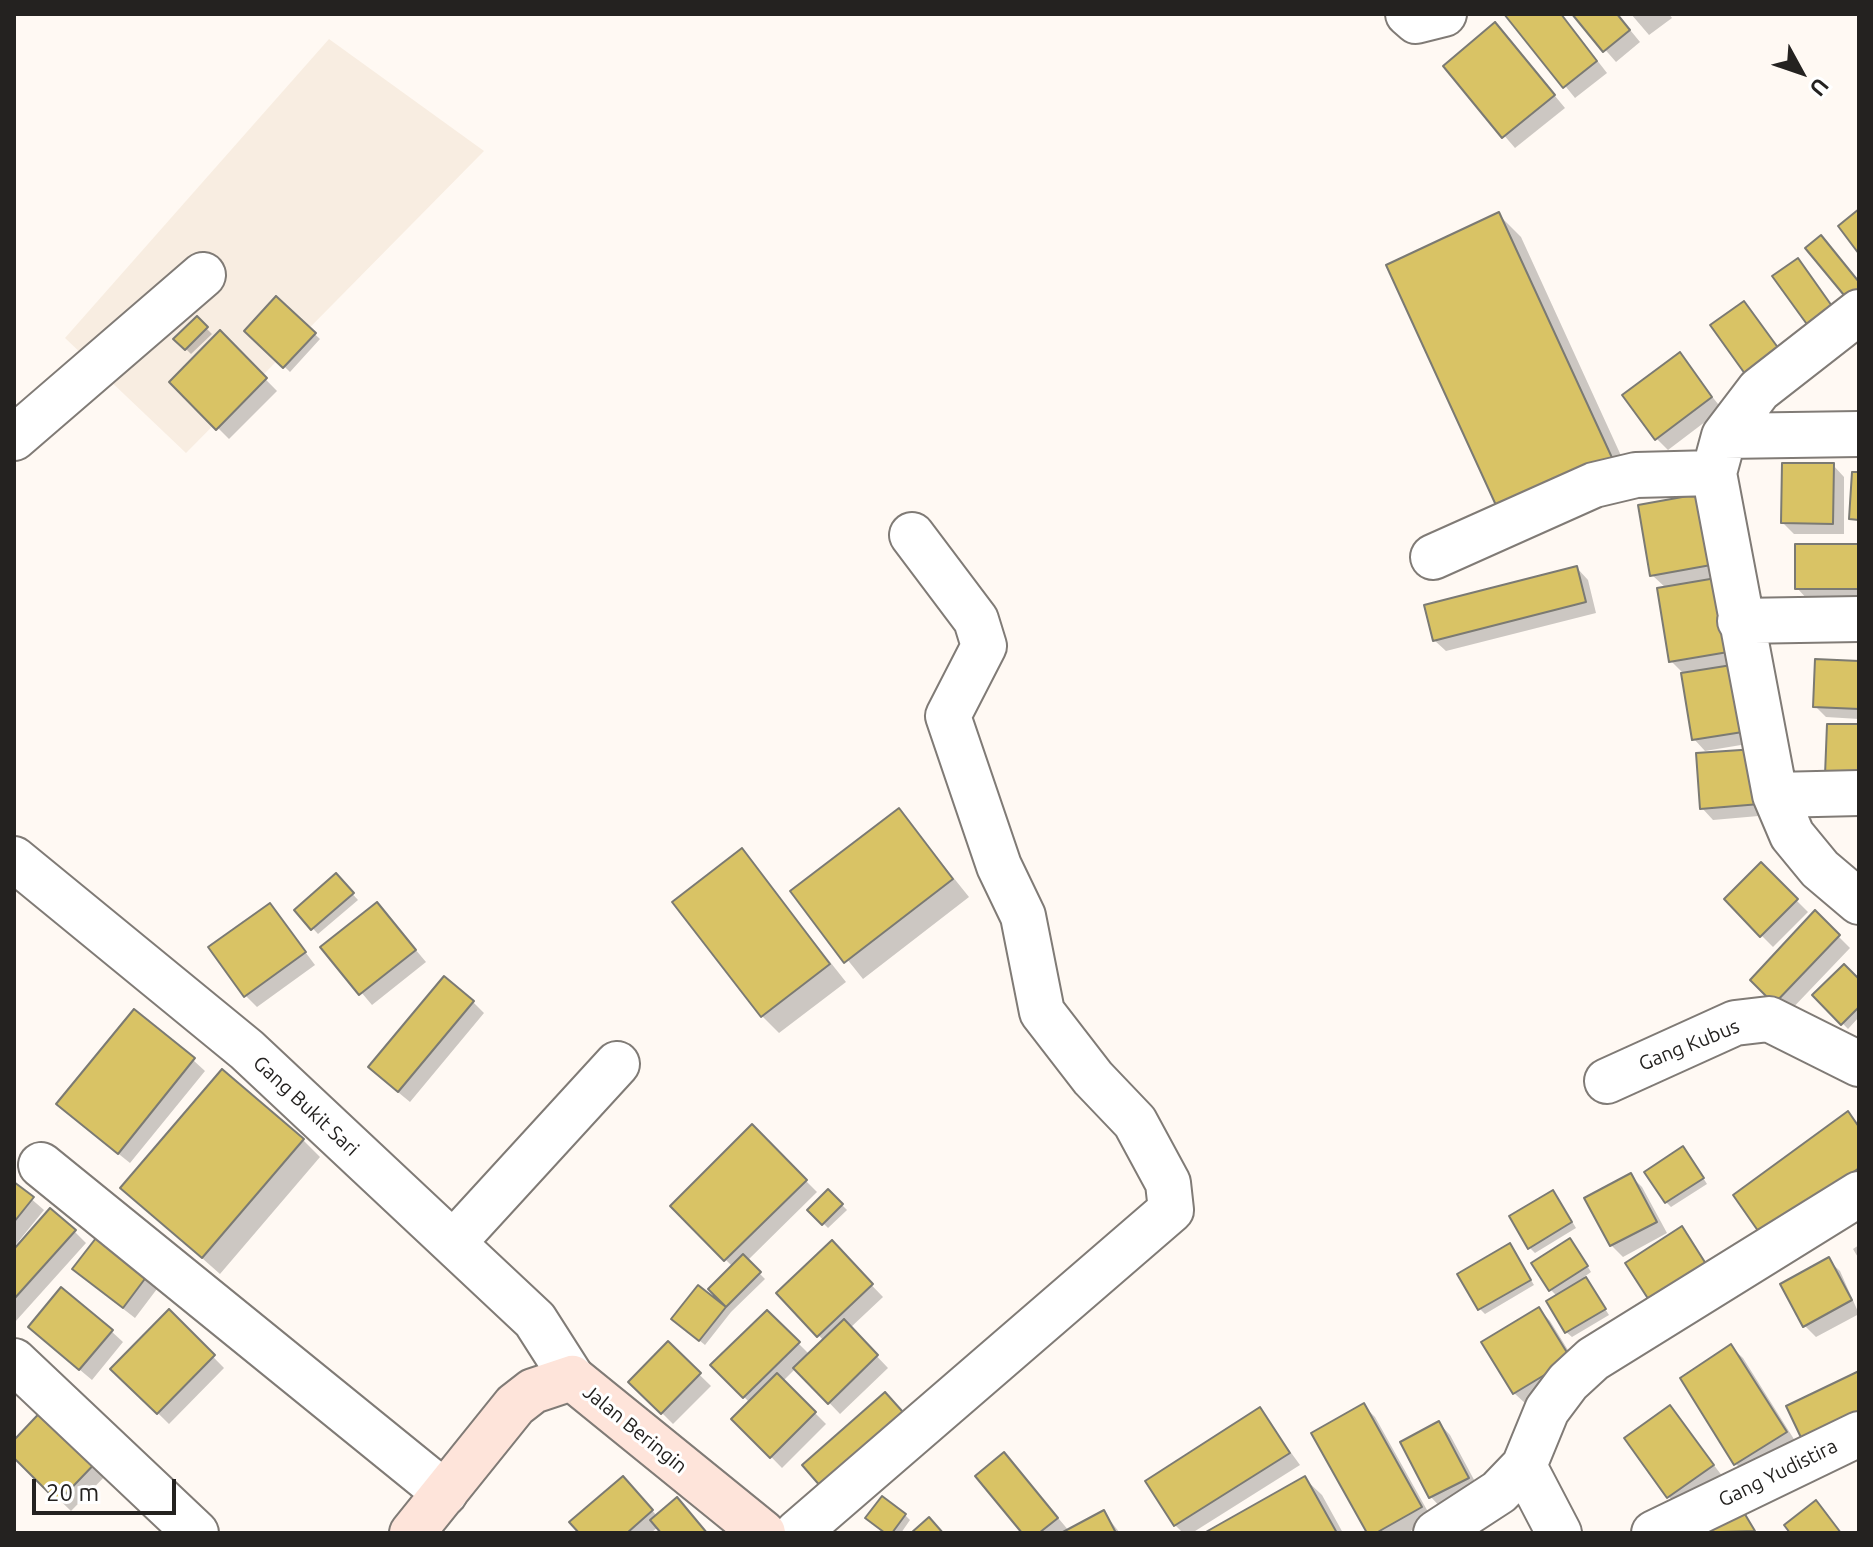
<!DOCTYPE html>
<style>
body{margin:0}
#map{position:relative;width:1873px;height:1547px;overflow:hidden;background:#fff9f3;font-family:Ubuntu,sans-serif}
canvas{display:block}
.frame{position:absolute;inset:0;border:16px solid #242220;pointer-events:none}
.north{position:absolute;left:1761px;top:32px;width:80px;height:80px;-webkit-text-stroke:6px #fff;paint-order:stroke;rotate:130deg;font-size:22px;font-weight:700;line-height:32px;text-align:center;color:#242220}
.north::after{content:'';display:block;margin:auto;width:28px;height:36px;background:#242220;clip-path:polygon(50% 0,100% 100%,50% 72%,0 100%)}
.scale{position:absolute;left:32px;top:1479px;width:144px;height:36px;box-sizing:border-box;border:4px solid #242220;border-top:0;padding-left:10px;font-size:24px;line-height:28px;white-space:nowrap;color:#242220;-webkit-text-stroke:6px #fff;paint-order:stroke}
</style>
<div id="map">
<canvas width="1873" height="1547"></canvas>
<div class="frame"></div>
<div class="north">U</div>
<div class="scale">20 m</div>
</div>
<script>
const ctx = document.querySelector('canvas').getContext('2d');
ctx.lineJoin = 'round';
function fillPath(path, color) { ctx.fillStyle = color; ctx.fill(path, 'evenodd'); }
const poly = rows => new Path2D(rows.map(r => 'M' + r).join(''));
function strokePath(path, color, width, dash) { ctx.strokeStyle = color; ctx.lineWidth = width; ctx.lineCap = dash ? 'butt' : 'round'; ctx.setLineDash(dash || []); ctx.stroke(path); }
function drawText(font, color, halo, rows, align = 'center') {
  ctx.font = font + ' Ubuntu,sans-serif'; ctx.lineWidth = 6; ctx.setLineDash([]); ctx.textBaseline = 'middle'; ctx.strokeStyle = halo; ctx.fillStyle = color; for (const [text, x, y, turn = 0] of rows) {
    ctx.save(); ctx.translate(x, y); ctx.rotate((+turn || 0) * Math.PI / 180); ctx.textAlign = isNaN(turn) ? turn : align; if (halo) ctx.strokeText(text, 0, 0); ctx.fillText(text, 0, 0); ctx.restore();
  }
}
const built = poly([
 [329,39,484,151,186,453,65,338]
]);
const shadow = poly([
 [1507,14,1561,14,1607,73,1575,98],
 [1574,14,1617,14,1640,42,1616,62],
 [1631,14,1669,14,1672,18,1649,35],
 [1506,37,1565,108,1515,148,1445,67],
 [1499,215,1521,237,1634,484,1524,535],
 [276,298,320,339,290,372,247,330],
 [197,319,212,334,191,354,176,339],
 [220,333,277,391,229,439,172,382],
 [1679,355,1722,409,1668,450,1657,439],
 [1833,465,1844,477,1844,534,1794,534,1783,523],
 [1709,507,1759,742,1705,751,1694,739,1683,673,1671,661,1666,588,1652,575],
 [1859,546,1859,600,1808,600,1797,588],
 [1577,568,1588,580,1596,613,1446,651,1434,640],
 [1859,663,1859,719,1826,717,1815,706],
 [1767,762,1770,815,1713,820,1702,808],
 [899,810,969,897,863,979,793,892],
 [742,851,846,982,779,1033,762,1016],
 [1761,865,1808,912,1773,947,1726,900],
 [336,876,358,900,318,934,297,911],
 [377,904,426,962,372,1005,323,947],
 [270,905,315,965,257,1007,246,996],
 [1815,913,1850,948,1787,1014,1752,980],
 [1859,982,1859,1017,1848,1029,1815,995],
 [473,1002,484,1013,410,1102,382,1079],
 [193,1060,205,1071,130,1163,70,1115],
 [752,1127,817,1192,747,1261,765,1279,731,1312,705,1345,679,1324,726,1307,710,1289,733,1267,672,1206],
 [303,1140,320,1157,220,1274,123,1188],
 [1688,1154,1707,1184,1671,1207,1666,1202],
 [1630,1175,1642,1187,1667,1233,1623,1257,1611,1245],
 [14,1184,44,1210,14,1247],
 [828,1191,847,1210,828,1228,810,1210],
 [1558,1198,1576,1228,1535,1253,1530,1248],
 [1682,1229,1723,1287,1669,1321],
 [74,1231,86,1243,15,1322,14,1249],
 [103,1232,163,1281,135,1318,86,1280],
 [831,1243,883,1297,850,1328,888,1368,840,1414,796,1368,783,1381,826,1424,782,1468,734,1419,750,1403,713,1365,767,1312,810,1355,824,1341,779,1293],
 [1510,1245,1534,1285,1485,1314,1480,1309],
 [1859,1245,1859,1259,1853,1249],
 [1575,1246,1591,1272,1584,1277,1609,1315,1572,1337,1566,1332,1557,1296,1551,1290],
 [1828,1260,1840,1271,1859,1314,1816,1337,1804,1325],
 [1539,1309,1550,1321,1581,1371,1526,1404,1514,1393],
 [169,1312,224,1368,169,1424,113,1369],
 [111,1331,123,1342,92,1380,42,1338],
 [668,1344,711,1386,673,1424,631,1382],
 [1731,1347,1743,1358,1797,1444,1747,1475,1736,1464,1682,1378],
 [1364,1406,1375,1417,1432,1519,1407,1533,1369,1533],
 [1670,1408,1723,1477,1680,1508,1669,1497],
 [1260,1410,1300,1465,1192,1533,1183,1533,1175,1525],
 [1439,1423,1450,1435,1479,1489,1442,1509,1431,1497,1403,1442],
 [14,1443,113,1468,71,1511,14,1456],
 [1015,1466,1069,1531,1104,1513,1120,1533,1024,1533],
 [1304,1478,1322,1495,1343,1533,1208,1533],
 [634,1490,657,1516,707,1533,663,1533,658,1527,651,1533,581,1533],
 [1741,1509,1756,1533,1690,1533],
 [905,1515,910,1520,901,1533,886,1533]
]);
const building = poly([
 [1504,14,1561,14,1597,61,1563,88,1504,14],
 [1572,14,1617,14,1630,30,1603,52,1572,14],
 [1495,22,1555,95,1502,138,1443,66,1495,22],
 [1859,209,1859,254,1838,226,1859,209],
 [1499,212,1614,462,1500,514,1386,265,1499,212],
 [1821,235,1859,282,1859,301,1853,306,1805,248,1821,235],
 [1798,258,1839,316,1814,334,1772,276,1798,258],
 [276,296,316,333,283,368,244,331,276,296],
 [1744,301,1787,360,1753,385,1710,325,1744,301],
 [197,316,208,327,185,350,173,339,197,316],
 [220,330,267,378,216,430,169,382,220,330],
 [1680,352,1712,397,1655,440,1622,395,1680,352],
 [1782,463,1834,463,1833,524,1781,523,1782,463],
 [1852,472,1859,472,1859,520,1849,519,1852,472],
 [1699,494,1711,565,1650,576,1638,505,1699,494],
 [1795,544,1859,544,1859,589,1795,589,1795,544],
 [1577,566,1586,602,1433,641,1424,605,1577,566],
 [1722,577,1734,651,1669,662,1657,588,1722,577],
 [1815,659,1859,661,1859,709,1813,707,1815,659],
 [1738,664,1749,731,1692,740,1681,673,1738,664],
 [1827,724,1859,724,1859,775,1825,775,1827,724],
 [1756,749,1760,804,1700,809,1696,753,1756,749],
 [899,808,953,879,844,963,790,891,899,808],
 [742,848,830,964,761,1017,672,902,742,848],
 [1761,862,1798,899,1760,937,1724,899,1761,862],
 [336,873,354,893,311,930,294,910,336,873],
 [377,902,416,950,359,995,320,947,377,902],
 [270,903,306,952,244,997,208,947,270,903],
 [1815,910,1840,935,1774,1004,1750,980,1815,910],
 [1844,964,1859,979,1859,1007,1841,1025,1812,995,1844,964],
 [444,976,474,1001,398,1092,368,1067,444,976],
 [134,1009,195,1058,118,1154,56,1104,134,1009],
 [222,1069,304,1139,202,1258,120,1188,222,1069],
 [1848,1111,1859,1127,1859,1168,1763,1238,1733,1195,1848,1111],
 [752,1124,807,1180,724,1261,670,1206,752,1124],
 [1683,1146,1704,1178,1665,1203,1644,1172,1683,1146],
 [1631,1173,1657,1222,1610,1246,1584,1198,1631,1173],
 [14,1182,34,1197,14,1222,14,1182],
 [828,1189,843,1204,822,1225,807,1210,828,1189],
 [1553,1190,1572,1222,1528,1249,1509,1216,1553,1190],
 [50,1208,76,1230,14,1299,14,1249,50,1208],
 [1682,1226,1713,1275,1656,1311,1625,1263,1682,1226],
 [103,1229,153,1268,123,1308,72,1269,103,1229],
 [1570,1238,1588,1266,1549,1291,1531,1263,1570,1238],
 [832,1240,873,1284,817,1337,776,1293,832,1240],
 [1510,1243,1531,1280,1478,1310,1457,1274,1510,1243],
 [743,1254,761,1272,726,1307,708,1289,743,1254],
 [1829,1257,1852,1300,1803,1327,1780,1284,1829,1257],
 [1586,1277,1606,1309,1565,1333,1546,1301,1586,1277],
 [698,1285,726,1307,699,1341,671,1319,698,1285],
 [61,1287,113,1330,79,1370,28,1327,61,1287],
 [1539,1307,1571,1359,1513,1394,1481,1342,1539,1307],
 [169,1309,215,1355,157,1414,110,1369,169,1309],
 [767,1310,800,1342,743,1398,710,1365,767,1310],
 [844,1319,878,1355,828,1404,793,1368,844,1319],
 [668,1341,701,1373,661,1414,628,1382,668,1341],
 [1731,1344,1787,1432,1734,1465,1680,1378,1731,1344],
 [1859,1371,1859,1422,1806,1448,1786,1406,1859,1371],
 [777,1373,816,1412,770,1458,731,1419,777,1373],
 [885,1392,911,1421,828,1495,802,1465,885,1392],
 [49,1403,103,1455,58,1502,14,1458,14,1440,49,1403],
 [1364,1403,1422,1507,1376,1533,1367,1533,1311,1433,1364,1403],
 [1670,1405,1714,1465,1667,1498,1624,1438,1670,1405],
 [1260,1407,1290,1453,1174,1526,1145,1481,1260,1407],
 [1439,1421,1469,1478,1429,1498,1400,1442,1439,1421],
 [1004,1452,1058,1518,1039,1533,1022,1533,975,1476,1004,1452],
 [623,1476,653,1510,627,1533,579,1533,569,1522,623,1476],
 [1305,1476,1337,1533,1204,1533,1305,1476],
 [882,1496,906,1514,892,1533,885,1533,865,1518,882,1496],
 [677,1497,707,1533,661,1533,650,1520,677,1497],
 [1816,1500,1841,1533,1790,1533,1784,1525,1816,1500],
 [1737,1501,1755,1531,1686,1533,1737,1501],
 [1104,1510,1116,1533,1061,1533,1104,1510],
 [929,1517,943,1533,911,1533,929,1517]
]);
const street = poly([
 [1408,14,1416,21,1444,14],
 [1859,312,1759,390,1724,436,1714,473,1775,795,1792,835,1820,869,1859,902],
 [1724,436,1859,434],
 [14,438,203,275],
 [1433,557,1594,485,1636,475,1714,473],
 [1740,621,1859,619],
 [1775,795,1859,793],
 [14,859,247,1050,535,1320,572,1378],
 [1607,1081,1735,1023,1769,1019,1859,1064],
 [41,1165,445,1493],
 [453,1243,617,1064],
 [14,1361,196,1533],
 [1524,1466,1559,1533],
 [797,1533,1171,1210,1168,1183,1135,1122,1093,1078,1042,1012,1023,916,999,866,948,716,984,646,976,620,912,535],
 [1436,1533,1499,1492,1524,1466,1547,1410,1568,1382,1593,1359,1859,1194],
 [1654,1533,1859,1434]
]);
const secondary = poly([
 [412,1533,515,1405,533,1391,572,1378,763,1533]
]);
const streetNames = [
 ["Gang Kubus",1689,1045,-22],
 ["Gang Bukit Sari",306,1106,43],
 ["Jalan Beringin",635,1429,39],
 ["Gang Yudistira",1778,1473,-26]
];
fillPath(built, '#f8ede1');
fillPath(shadow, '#0003');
fillPath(building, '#d9c365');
strokePath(building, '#7b7a73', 2);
strokePath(street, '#807b76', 48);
strokePath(secondary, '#807b76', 48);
strokePath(street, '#fff', 44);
strokePath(secondary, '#fee4da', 44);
drawText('20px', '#242220', '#fff', streetNames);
</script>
